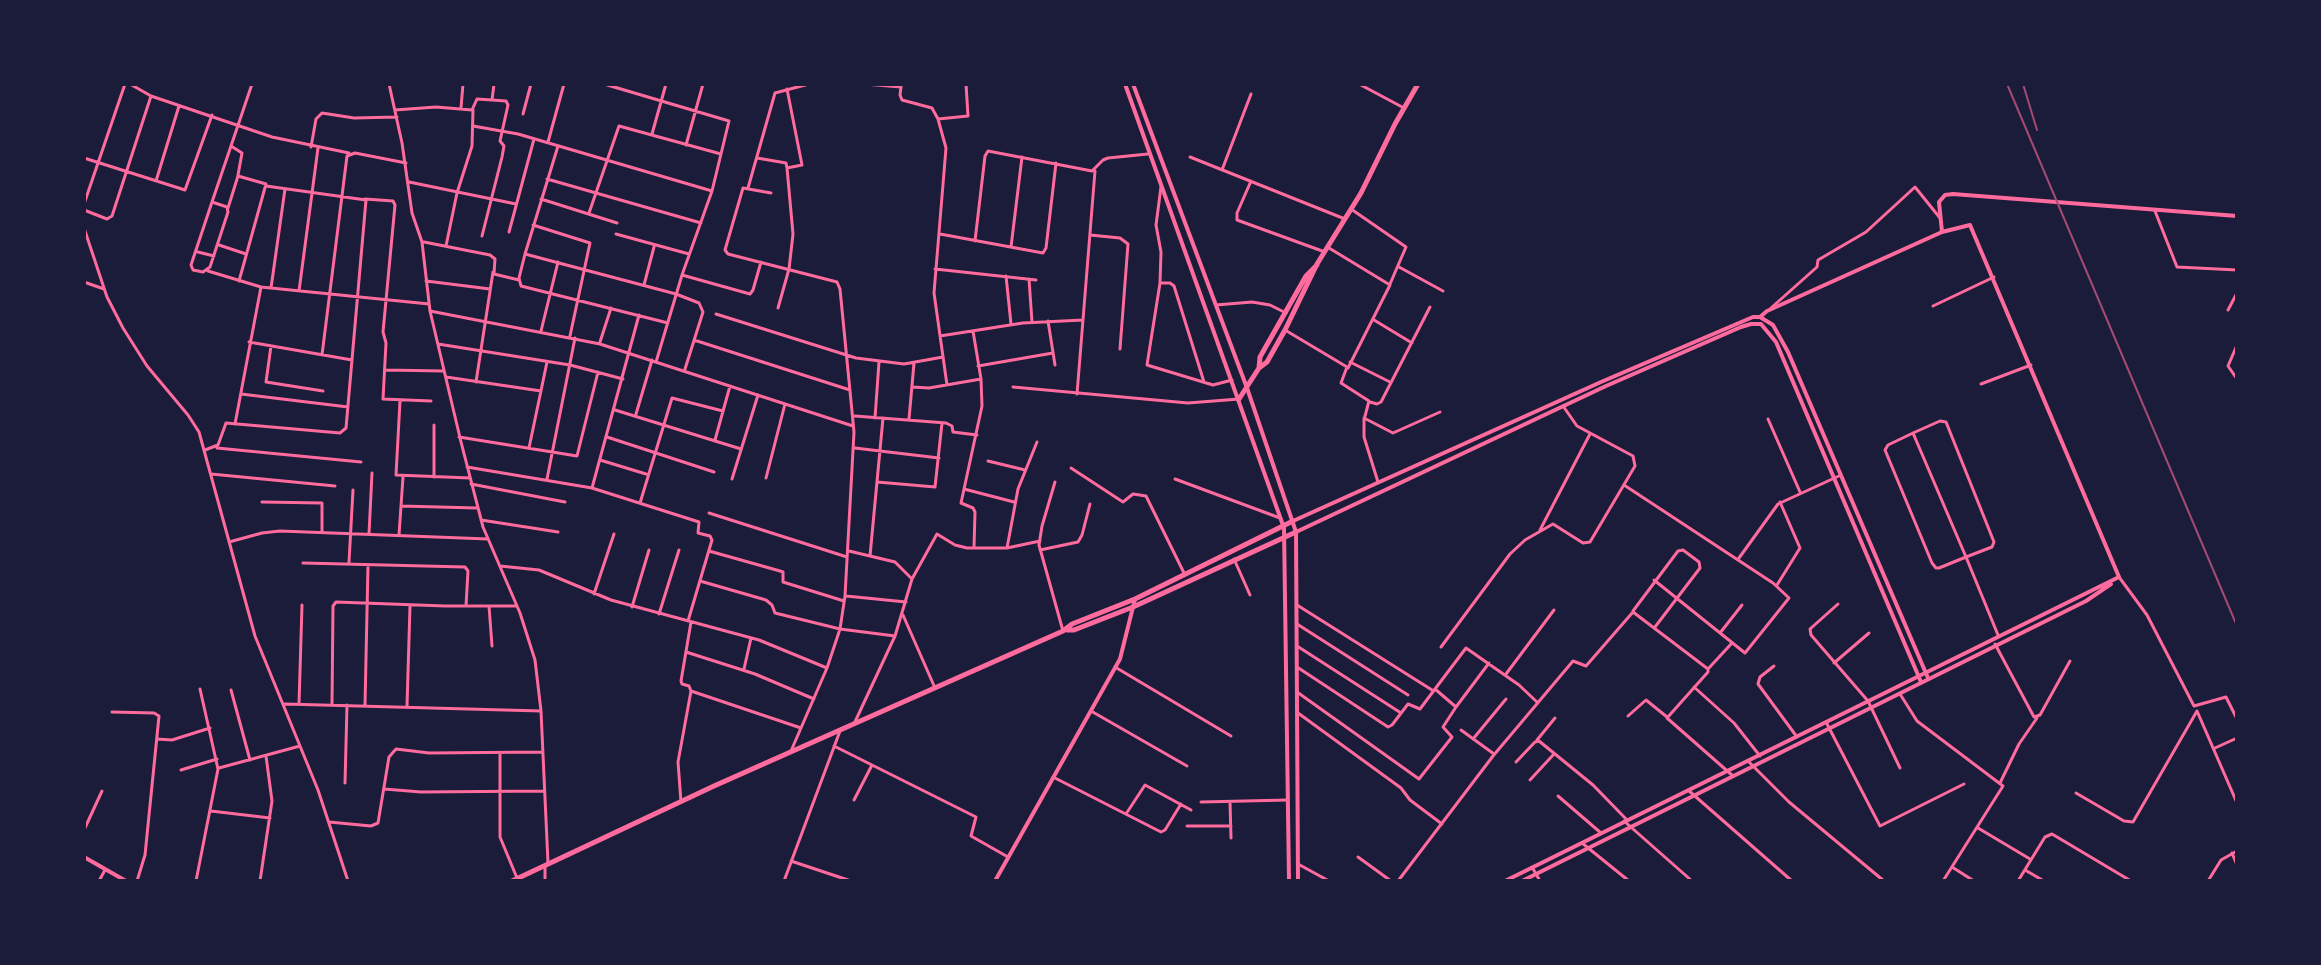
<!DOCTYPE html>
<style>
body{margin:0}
#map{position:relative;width:2321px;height:965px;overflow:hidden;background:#1b1b3a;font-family:Arial,sans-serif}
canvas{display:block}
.frame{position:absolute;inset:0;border:86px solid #1b1b3a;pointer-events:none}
</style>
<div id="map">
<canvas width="2321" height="965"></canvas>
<div class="frame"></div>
</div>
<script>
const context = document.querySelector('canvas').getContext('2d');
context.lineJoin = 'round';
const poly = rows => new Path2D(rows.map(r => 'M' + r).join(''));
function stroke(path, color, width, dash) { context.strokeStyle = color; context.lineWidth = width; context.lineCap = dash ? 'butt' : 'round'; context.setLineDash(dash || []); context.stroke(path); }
const minor = poly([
 [130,84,151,96,272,137,349,153],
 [389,84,402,143,412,213,422,242,430,311,461,442,483,527,520,613,535,660,541,711,548,863],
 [604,84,729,121,712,191,682,275,656,362],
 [864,84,901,87,901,84],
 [1359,84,1404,108],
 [901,87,900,95,902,100,932,108,938,119,968,116,966,84],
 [461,108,463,84],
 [395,110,436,107,472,110,477,99,492,100,494,84],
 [523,114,531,84],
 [938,119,946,148,934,293,947,385],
 [473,126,518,134,712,191],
 [652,134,666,84],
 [548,142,564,84],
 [686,145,703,84],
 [231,146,242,153,238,175],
 [558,146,525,254,519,278,521,286,668,323],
 [311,147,316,119,322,113,354,118,397,117],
 [1190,157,1345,219],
 [84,158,185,190,212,115],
 [757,158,786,163,787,168,802,165,787,89],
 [1222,170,1251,94],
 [547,179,701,223],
 [156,181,179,106],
 [1251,181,1237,213,1237,220,1325,252],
 [409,182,516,204],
 [1161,187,1156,225,1161,252,1160,283,1147,365,1213,385,1232,380],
 [748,188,775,93,809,84],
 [771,193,743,188,725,250,728,254,837,282,840,289,854,432,845,596,840,629,827,668,791,751],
 [365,199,393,201,395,205,383,332,386,343,383,399,431,401],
 [541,199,617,223],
 [212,202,191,265,193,270,203,272,210,267,228,212,227,207,212,202,252,84],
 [84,204,125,84],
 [228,208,238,176,266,184,239,281],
 [1351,209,1406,247,1390,284],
 [84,210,107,219,112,216,151,96],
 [2155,211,2177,267,2237,270],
 [589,213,619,126,721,154],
 [533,225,590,243,570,336],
 [84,228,107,297,123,328,147,366,188,415,199,432,255,636,318,790,348,881],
 [509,232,534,139],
 [616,234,689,254],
 [940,234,1043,253,1046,248,1056,163],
 [1090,235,1120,238,1128,244,1120,349],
 [482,236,502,157,504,146,500,141,508,105,506,101,492,100],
 [975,241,985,156,988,151,1092,171,1103,160,1108,158,1148,154],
 [424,242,490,255,495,259,494,274,519,280],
 [219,245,246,254],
 [446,246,457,193,472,146,473,110],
 [1011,247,1022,157],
 [1329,248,1390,285,1348,368],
 [198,252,214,256],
 [525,254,676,294,699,303,703,312,685,369],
 [1399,267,1443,291],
 [935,269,1036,280],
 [208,271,261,287,429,304],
 [682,275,750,294,753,290,761,262],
 [1006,276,1011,324],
 [1029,279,1032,322],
 [426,281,490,289],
 [84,282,104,289],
 [1160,283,1170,283,1174,286,1204,382],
 [644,285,654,247],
 [271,288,285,189],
 [299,291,318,148],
 [1216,305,1252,302,1270,305,1286,313],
 [1933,306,1994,277],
 [778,308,789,269,793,234,787,168],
 [1771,308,1817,267,1818,260,1866,232,1915,187,1940,218],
 [2228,310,2237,293],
 [430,311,600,344,853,426],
 [716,314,856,358,904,364,943,357],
 [1374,320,1412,343],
 [1048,321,1055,365],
 [1285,330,1347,367,1341,383,1369,401,1364,420,1364,437,1378,482],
 [541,331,558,262],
 [973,331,981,379,982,406,961,503,973,508,975,512,974,547],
 [940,336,1023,323,1083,320],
 [694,340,850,390],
 [249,342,352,360],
 [600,342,611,308],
 [438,344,570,365,623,379],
 [2237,345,2228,366,2237,379],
 [271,346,266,382,323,391],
 [322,355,347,156,355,153,406,163],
 [1350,362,1390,382],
 [978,366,1053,353],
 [385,370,443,371],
 [446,377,541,391],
 [476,382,493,272],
 [1981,384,2031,365],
 [912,387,929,388,981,379],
 [1013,387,1188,403,1239,399],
 [241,394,348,407],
 [1077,394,1095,171],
 [400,401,396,475,470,478],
 [1370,402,1377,404,1381,402,1430,307],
 [615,410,741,449],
 [636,414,652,360],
 [855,416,946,423,952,426,953,432,977,435],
 [875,418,879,362],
 [1364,418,1393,433,1440,412],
 [909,419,914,363],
 [1768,419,1800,492],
 [235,424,261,287],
 [434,425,434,477],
 [1913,433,1966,557,1939,568,1936,568,1932,563,1885,450,1888,445,1913,433,1940,421,1946,422,1994,542,1992,547,1966,557,1998,635],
 [459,437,577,456,598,372],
 [607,437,714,472],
 [715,440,730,386],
 [217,448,361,462],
 [529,448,547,362],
 [855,448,939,458],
 [205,450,218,445,226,423,340,433,346,428,366,200,266,186],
 [600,460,646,474],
 [988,461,1025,470],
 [467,467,592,488,699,522,698,533,710,536,712,540,688,621],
 [1071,468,1123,502,1133,494,1146,496,1185,575],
 [211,474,335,486],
 [766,478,785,404],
 [547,479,575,338],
 [732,479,758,395],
 [1175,479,1280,518],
 [877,482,935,487,942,423],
 [1055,482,1042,526,1039,545,1063,631],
 [471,484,565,502],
 [1624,485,1773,583,1789,598,1745,653,1654,580],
 [592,488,639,315],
 [964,489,1014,502],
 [262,502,322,503,322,532],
 [640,503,672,398,723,411],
 [401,506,477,508],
 [709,513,847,557],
 [481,520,558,532],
 [1540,530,1590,434],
 [369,534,372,473],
 [399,535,403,477],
 [229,542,262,533,280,531,488,539],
 [1007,548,1018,489,1037,442],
 [1040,550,1078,542,1082,535,1090,504],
 [709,551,780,571,783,572,783,582,844,601],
 [849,551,895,562,912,579],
 [870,556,883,418],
 [1739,558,1778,504,1841,475],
 [1234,559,1250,595],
 [349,562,353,490],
 [303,563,465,567,468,571,466,606],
 [500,566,539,570,611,600,759,640,827,668],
 [2119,577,2147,615,2194,706,2226,697,2237,719],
 [700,581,766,600,772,605,775,613,840,629,895,636],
 [1777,585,1800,548,1780,502],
 [594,594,614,534],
 [846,596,906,602],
 [1838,604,1810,629,1811,635,1868,701,1900,768],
 [1297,605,1432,690],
 [489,606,492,646],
 [632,607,649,550],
 [1633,611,1678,551,1683,550,1699,562,1700,568,1655,627],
 [659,614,679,550],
 [903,615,935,688],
 [1297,624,1408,695],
 [1720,633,1742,605],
 [1995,644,2034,717,2040,715,2070,661],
 [1297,646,1401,713],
 [1441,647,1510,554,1525,540,1553,524,1583,543,1590,542,1635,466,1633,456,1577,426,1563,406],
 [686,652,755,674,814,699],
 [1834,663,1869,633],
 [1774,666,1760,677,1758,684,1797,737],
 [1115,667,1231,736],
 [1297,667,1388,727,1392,725,1408,704,1420,709,1435,689],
 [744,669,751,638],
 [1708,669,1732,643],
 [1506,674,1554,610],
 [1694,687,1734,723,1760,756],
 [231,690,250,760],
 [691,691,801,728],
 [1297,692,1419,779,1452,737,1443,727,1456,707,1435,689,1466,648,1519,685,1538,703],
 [1900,694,1917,721,2003,786,1943,881],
 [285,704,541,711],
 [299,704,302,605],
 [332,704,333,606,336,602,445,606,516,606],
 [365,705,368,565],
 [407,706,410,606],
 [1456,707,1489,663],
 [1091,711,1187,766],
 [2197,711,2237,803],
 [112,712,154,713,159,716,145,855,137,881],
 [1298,713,1401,788,1410,800,1442,824],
 [1628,716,1646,700,1667,717],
 [1826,722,1880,826,1964,784],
 [854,724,895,636,912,579,937,534,955,545,967,548,1007,548,1040,541],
 [1461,730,1494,754],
 [157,739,172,740,210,728],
 [1473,739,1506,699],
 [1537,740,1555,718],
 [834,746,976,817,971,836,1008,857],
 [2215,748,2237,738],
 [500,754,500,837,517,878],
 [1516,762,1535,742,1539,741,1593,785,1627,820],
 [1749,762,1789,802,1884,881],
 [219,768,300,746],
 [181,770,217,759],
 [1053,777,1161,832,1165,830,1181,804],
 [1530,780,1554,754],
 [345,783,347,705],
 [2000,783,2019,744,2037,718],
 [384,789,421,792,544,791],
 [1688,790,1792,881],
 [2076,793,2124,821,2133,822,2197,711],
 [1558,796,1601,833],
 [854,800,872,765],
 [681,802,678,762,691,691,689,686,682,684,681,681,691,622],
 [1201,802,1288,800],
 [1230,802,1231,838],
 [211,811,270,818],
 [1126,814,1145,785,1191,810],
 [1624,821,1692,881],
 [329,822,371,826,378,823,389,757,396,749,429,753,543,752],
 [1187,826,1231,826],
 [1978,828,2030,859],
 [84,830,102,791],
 [1582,843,1629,881],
 [2232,853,2237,865],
 [1358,857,1391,881],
 [791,861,851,881],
 [1298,864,1329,881],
 [1532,867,1540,881],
 [1952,867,1974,881],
 [2025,870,2044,881],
 [99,881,105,870],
 [196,881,218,769,200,689],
 [260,881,272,801,266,756],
 [545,881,545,865],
 [784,881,840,731],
 [1398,881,1493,756,1573,661,1586,666,1633,612,1708,669,1708,672,1667,718,1733,776],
 [2018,881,2045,837,2052,834,2131,881],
 [2208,881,2221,860,2237,851]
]);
const tertiary = poly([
 [1942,232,1939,202,1945,195,1953,194,2237,216],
 [1293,521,1601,382,1753,317,1760,317,1773,325,1788,352,1928,678],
 [1296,532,1606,386,1741,327,1751,324,1761,324,1776,342,1921,682],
 [84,857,126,881],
 [995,881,1120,659,1135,599],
 [1505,881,2119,577,1970,225,1942,232,1767,311,1760,317],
 [1522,881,2086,601,2111,584]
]);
const secondary = poly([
 [1125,84,1284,528,1289,881],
 [1133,84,1247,388,1296,532,1298,881]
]);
const primary = poly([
 [1259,368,1260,357,1306,276,1317,265],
 [1239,399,1259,368,1267,362,1285,330,1317,264,1361,193,1395,124,1418,84],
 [1067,630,1074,630,1133,607,1296,532],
 [512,881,714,786,1063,631,1072,624,1135,599,1293,521]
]);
const rail = poly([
 [2007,84,2237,626],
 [2023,84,2037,130]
]);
stroke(minor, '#ff6b9d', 3);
stroke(tertiary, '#ff6b9d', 4);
stroke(secondary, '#ff6b9d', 4);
stroke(primary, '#ff6b9d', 5);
stroke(rail, '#a44b75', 2);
</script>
